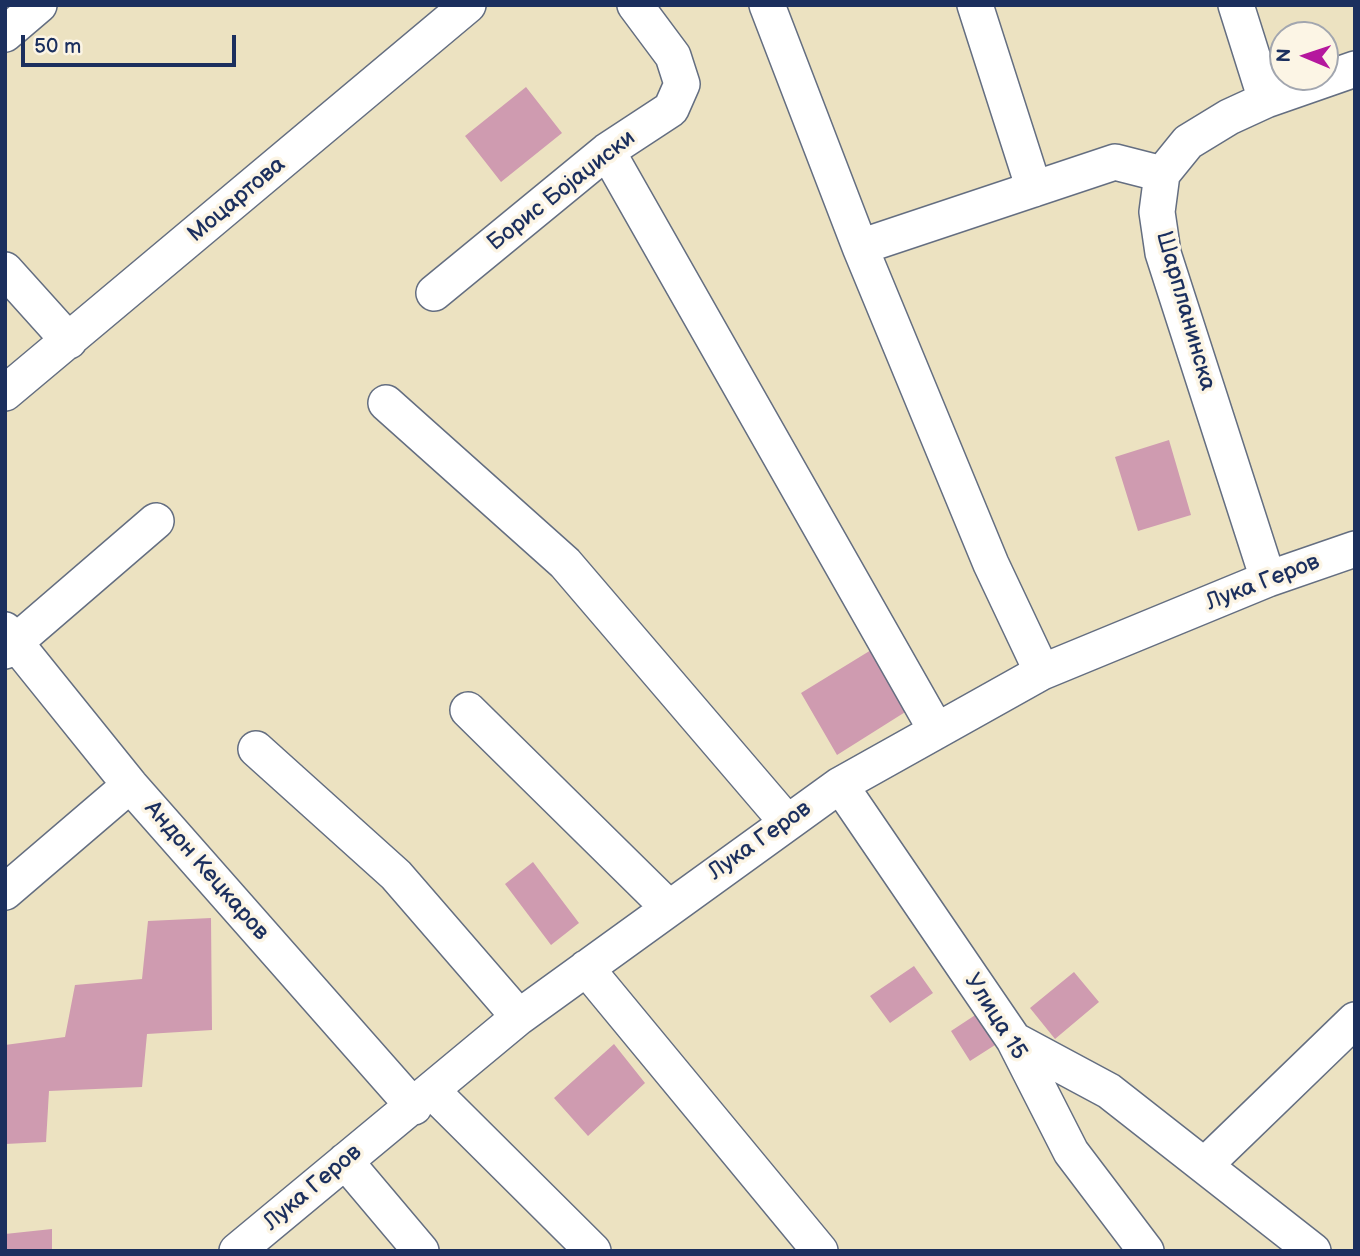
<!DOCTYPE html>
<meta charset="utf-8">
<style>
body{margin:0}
#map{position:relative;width:1360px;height:1256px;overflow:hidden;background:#ece2c1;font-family:"Balsamiq Sans",sans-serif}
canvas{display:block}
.frame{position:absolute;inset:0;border:7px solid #1b2f5e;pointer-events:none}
.north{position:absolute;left:1269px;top:21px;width:70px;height:70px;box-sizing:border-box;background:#fcf5e5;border:2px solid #a2a6af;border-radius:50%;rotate:272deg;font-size:19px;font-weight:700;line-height:28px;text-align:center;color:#1b2f5e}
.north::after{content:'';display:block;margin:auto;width:24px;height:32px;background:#b5179e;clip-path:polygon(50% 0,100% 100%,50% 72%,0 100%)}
.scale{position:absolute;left:21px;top:35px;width:215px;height:32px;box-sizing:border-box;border:4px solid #1b2f5e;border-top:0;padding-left:9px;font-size:21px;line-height:24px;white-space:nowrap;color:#1b2f5e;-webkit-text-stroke:5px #fcf5e5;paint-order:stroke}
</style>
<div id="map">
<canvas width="1360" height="1256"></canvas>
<div class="frame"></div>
<div class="north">N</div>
<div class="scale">50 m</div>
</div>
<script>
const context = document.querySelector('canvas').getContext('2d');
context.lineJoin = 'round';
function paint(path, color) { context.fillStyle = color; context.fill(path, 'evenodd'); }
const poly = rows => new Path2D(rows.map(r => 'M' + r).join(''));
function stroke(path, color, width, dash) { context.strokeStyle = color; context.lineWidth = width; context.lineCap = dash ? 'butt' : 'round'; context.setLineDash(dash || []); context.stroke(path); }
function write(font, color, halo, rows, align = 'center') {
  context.font = font + ' "Balsamiq Sans",sans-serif'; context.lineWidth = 7; context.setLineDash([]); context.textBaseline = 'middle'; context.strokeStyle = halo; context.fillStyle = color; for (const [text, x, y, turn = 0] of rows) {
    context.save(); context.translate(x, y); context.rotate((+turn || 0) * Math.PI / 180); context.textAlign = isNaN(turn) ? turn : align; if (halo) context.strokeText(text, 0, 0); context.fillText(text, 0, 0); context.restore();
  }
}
const building = poly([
 [526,87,562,133,501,182,465,136],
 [1169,440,1191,515,1138,531,1115,457],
 [876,647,910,709,837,755,801,693],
 [533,862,579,923,551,945,505,884],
 [211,918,212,1030,147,1034,142,1087,49,1091,46,1142,5,1144,5,1045,65,1037,75,985,142,979,148,921],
 [914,966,933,993,890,1023,870,996],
 [1074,972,1099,1002,1055,1039,1030,1008],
 [986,1008,1006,1038,970,1061,951,1031],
 [614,1044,645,1083,588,1136,554,1098],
 [52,1229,52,1251,5,1251,5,1234]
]);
const minor = poly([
 [767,5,860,247,1115,162,1162,174],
 [975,5,1034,189],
 [1236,5,1266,100],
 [5,34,39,5],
 [607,151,936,730],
 [860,247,991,564,1042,672],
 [5,270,69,341],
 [434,293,607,151,671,109,682,84,673,56,635,5],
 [5,393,468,5],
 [386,403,565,563,786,821],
 [1268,579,1163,253,1157,212,1162,174,1188,142,1229,117,1266,100,1355,69],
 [5,630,130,785,414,1107],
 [5,651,156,521],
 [468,710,668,907],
 [256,749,396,875,519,1017],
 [840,785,1014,1040,1071,1152,1146,1251],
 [5,892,130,785],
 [586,968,820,1251],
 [1014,1040,1109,1091,1313,1251],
 [432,1091,593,1251],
 [345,1161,421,1251],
 [1205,1165,1355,1020],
 [237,1251,519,1017,840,785,1042,672,1268,579,1355,549]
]);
const streetNames = [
 ["Борис Бојаџиски",562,191,-38],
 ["Моцартова",237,200,-40],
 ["Шарпланинска",1185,311,74],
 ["Лука Геров",1263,583,-21],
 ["Лука Геров",760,841,-35],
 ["Андон Кецкаров",206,871,49],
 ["Улица 15",995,1017,58],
 ["Лука Геров",313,1188,-40]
];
paint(building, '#cf9bb0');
stroke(minor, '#646e81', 38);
stroke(minor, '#fff', 35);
write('23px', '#1b2f5e', '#fcf5e5', streetNames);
</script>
